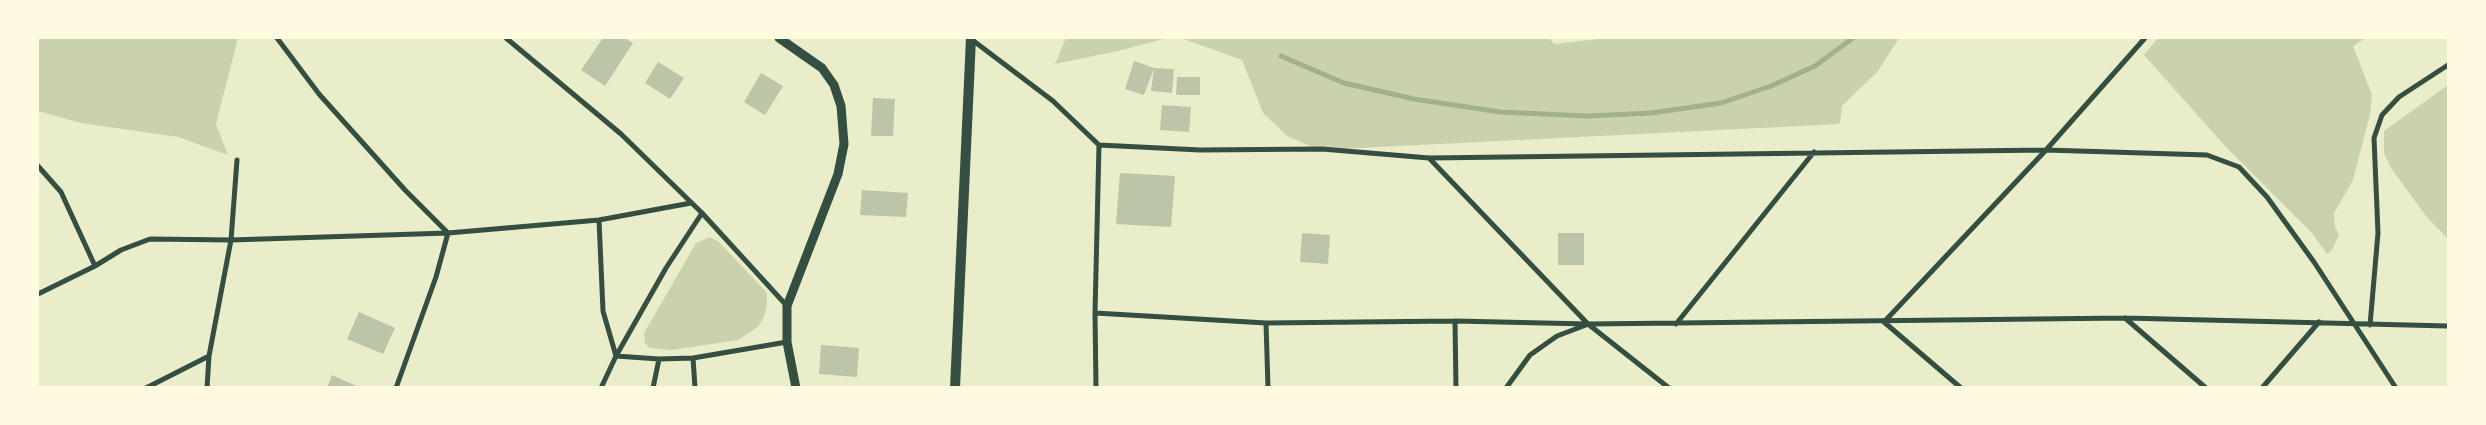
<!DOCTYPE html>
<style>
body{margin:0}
#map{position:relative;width:2486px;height:425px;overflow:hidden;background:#e9edc9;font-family:"IBM Plex Sans",sans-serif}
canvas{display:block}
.frame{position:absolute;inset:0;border:39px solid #fefae0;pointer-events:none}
</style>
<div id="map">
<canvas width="2486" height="425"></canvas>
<div class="frame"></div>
</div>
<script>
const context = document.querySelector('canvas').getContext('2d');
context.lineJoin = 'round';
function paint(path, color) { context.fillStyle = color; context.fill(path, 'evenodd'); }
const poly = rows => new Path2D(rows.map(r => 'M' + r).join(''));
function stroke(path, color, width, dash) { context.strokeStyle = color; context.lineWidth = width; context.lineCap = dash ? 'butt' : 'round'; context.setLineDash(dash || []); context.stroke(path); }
const green = poly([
 [38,38,238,38,216,124,228,155,178,137,81,123,38,111],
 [1066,38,1167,38,1118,51,1055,64],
 [1181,38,1549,38,1554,44,1608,38,1899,38,1878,71,1842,106,1840,124,1319,150,1287,136,1263,113,1242,60],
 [2158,38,2366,38,2353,46,2372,95,2370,114,2353,180,2334,213,2335,227,2339,235,2332,250,2327,254,2312,233,2225,146,2144,55],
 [2448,85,2448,239,2426,216,2391,168,2384,153,2384,131],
 [710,237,719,242,767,293,767,305,764,317,758,327,738,340,672,350,650,348,645,343,644,333,696,243]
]);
const stream = poly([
 [1281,56,1344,83,1414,99,1500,112,1587,116,1651,113,1721,103,1771,86,1815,66,1853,38]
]);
const building = poly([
 [603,38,624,38,633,43,605,86,581,70],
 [1134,61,1154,68,1174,69,1172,93,1151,91,1154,68,1144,95,1125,89],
 [658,62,684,78,670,99,645,83],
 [761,73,783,86,765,115,744,102],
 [1177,77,1200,77,1200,95,1176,95],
 [873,98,895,99,893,136,871,136],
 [1162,105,1191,107,1189,132,1160,130],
 [1120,173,1175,176,1171,227,1116,224],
 [862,190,908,193,906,217,860,215],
 [1302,233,1330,235,1328,264,1300,262],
 [1558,233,1584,233,1584,265,1558,265],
 [359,312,395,328,383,354,347,339],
 [821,345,859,348,857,377,819,374],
 [332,375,361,388,327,388]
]);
const minor = poly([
 [277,38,319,94,405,190,448,233,436,277,396,388],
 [506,38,621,134,702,213,787,306],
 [971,39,1053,101,1099,145,1095,313,1096,388],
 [1099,145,1200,150,1322,149,1429,158,2046,150,2207,155,2239,167,2267,197,2314,262,2396,388],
 [1429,158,1588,324,1669,388],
 [38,166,61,192,95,266],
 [599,220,603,311,616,356,659,359,693,358,787,342],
 [38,294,95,266,121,250,150,239,231,240,448,233,599,220,691,203],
 [1095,313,1266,323,1455,321,1588,324,2125,318,2448,326],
 [2125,318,2206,388],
 [1455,321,1456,388],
 [1884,322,2046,150,2145,38],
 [1884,322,1961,388],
 [1266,323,1268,388],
 [1676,324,1814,152],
 [2370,325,2378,233,2374,138,2382,115,2399,97,2448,65],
 [693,358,695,388],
 [146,388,209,356],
 [207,388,209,356,231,240,237,160],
 [601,388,616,356,666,268,702,213],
 [653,388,659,359],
 [1506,388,1530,355,1557,336,1586,325],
 [2262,388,2319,322]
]);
const tertiary = poly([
 [779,38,822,68,834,85,841,106,844,144,838,174,787,306,787,342,796,388]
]);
const secondary = poly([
 [955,388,971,38]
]);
paint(green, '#cad2ad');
stroke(stream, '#a3b18a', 5);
paint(building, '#bcc5a7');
stroke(minor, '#344e41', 5);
stroke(tertiary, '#344e41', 9);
stroke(secondary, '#344e41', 10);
</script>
